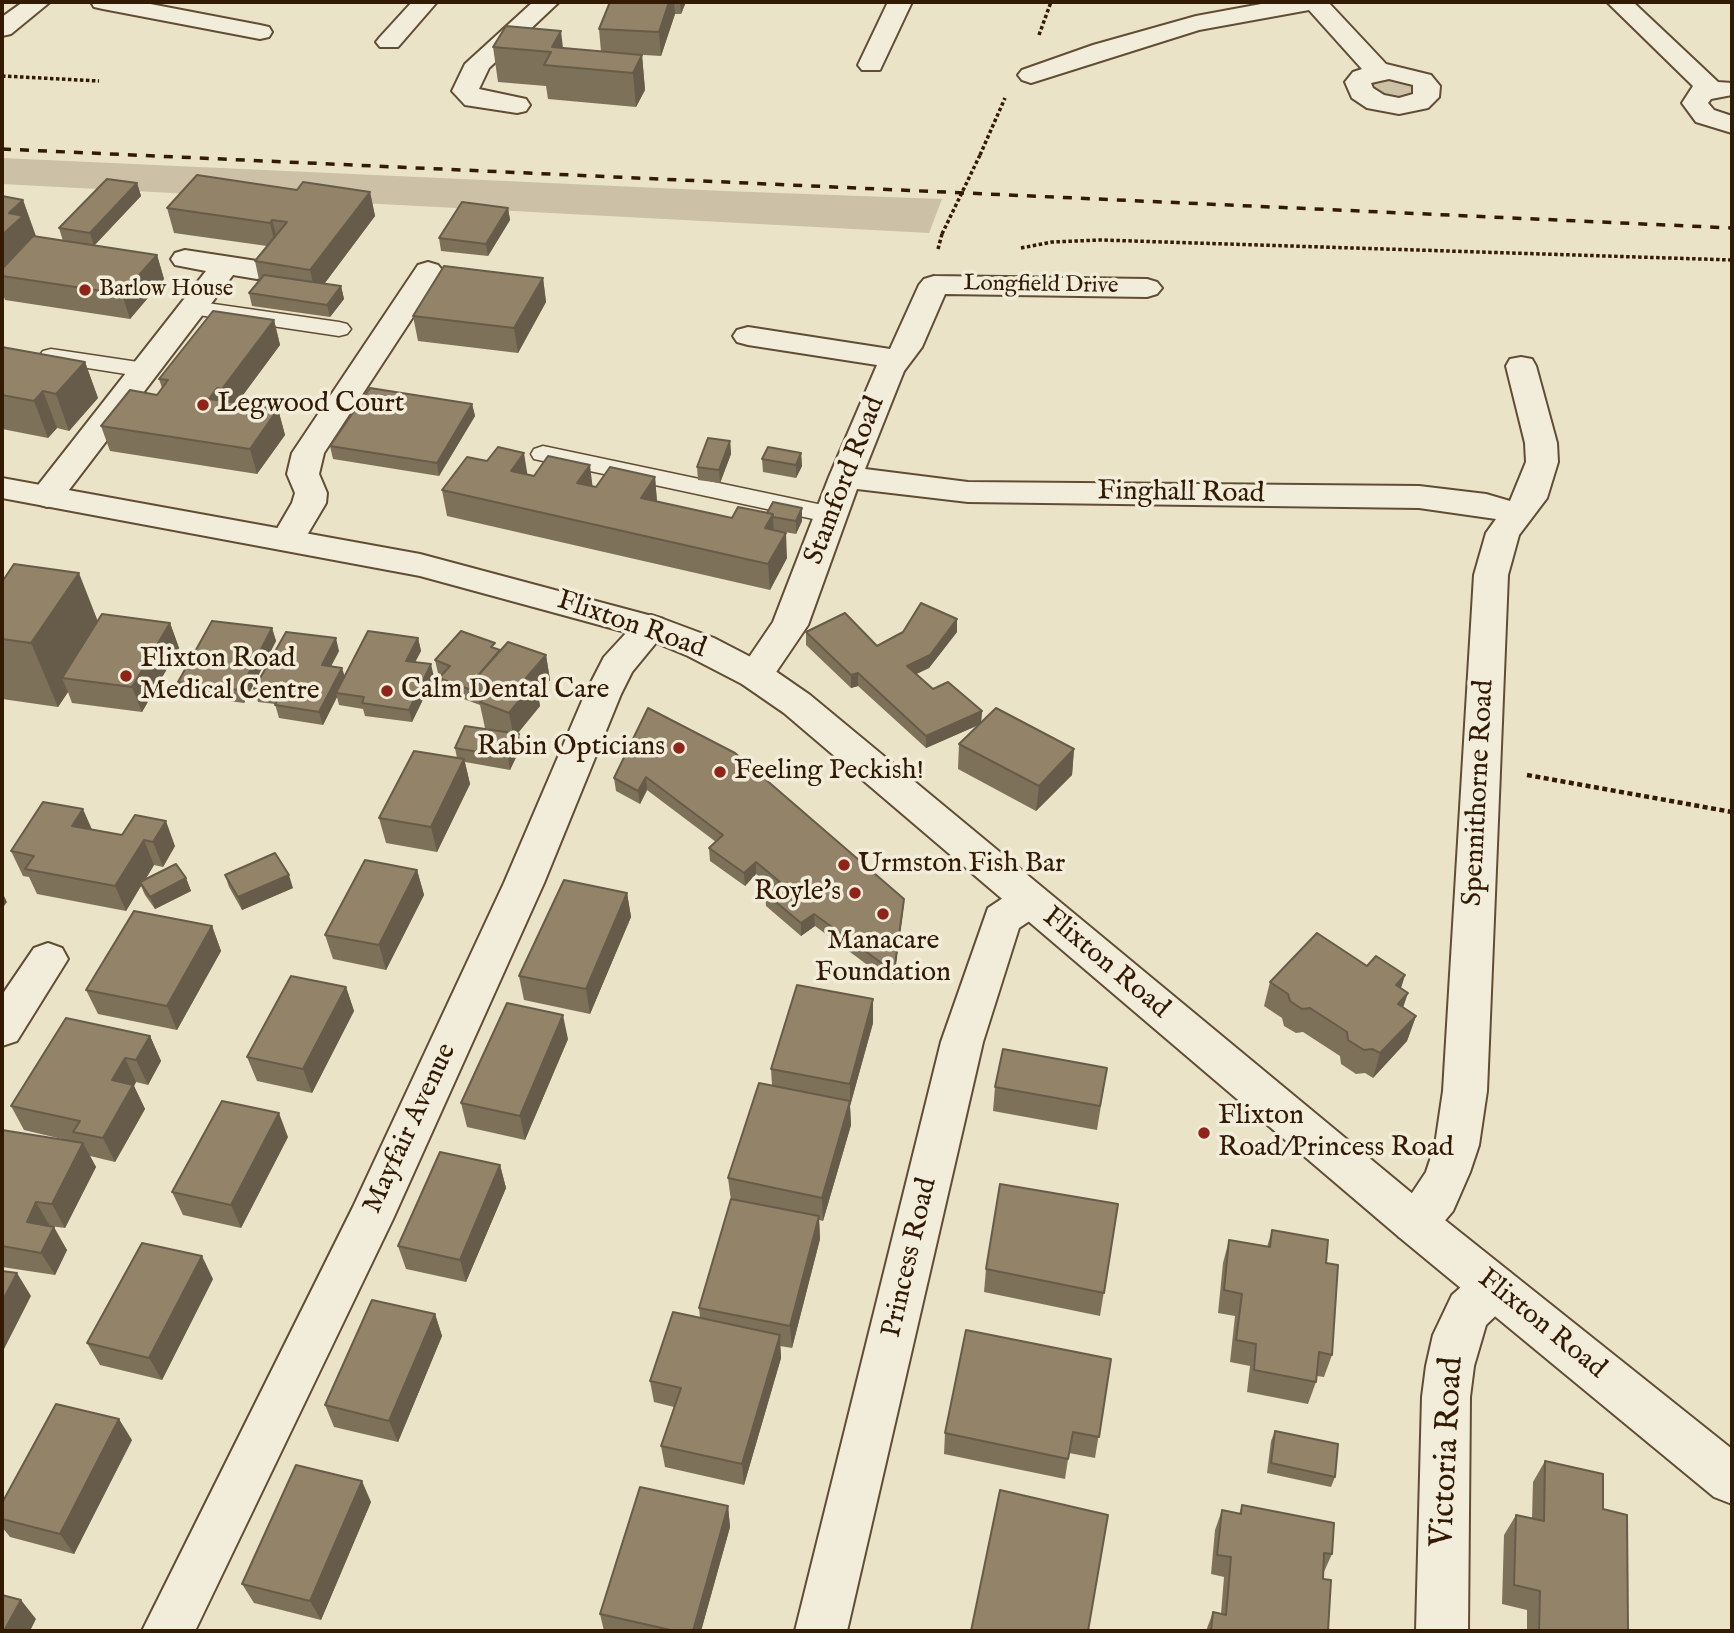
<!DOCTYPE html>
<style>
body{margin:0}
#map{position:relative;width:1734px;height:1633px;overflow:hidden;background:#ebe3c8;font-family:"IM FELL English",serif}
canvas{display:block}
.frame{position:absolute;inset:0;border:4px solid #331a02;pointer-events:none}
</style>
<div id="map">
<canvas width="1734" height="1633"></canvas>
<div class="frame"></div>
</div>
<script>
const context = document.querySelector('canvas').getContext('2d');
context.lineJoin = 'round';
function paint(path, color) { context.fillStyle = color; context.fill(path, 'evenodd'); }
const poly = rows => new Path2D(rows.map(r => 'M' + r).join(''));
function stroke(path, color, width, dash) { context.strokeStyle = color; context.lineWidth = width; context.lineCap = dash ? 'butt' : 'round'; context.setLineDash(dash || []); context.stroke(path); }
function write(font, color, halo, rows, align = 'center') {
  context.font = font + ' "IM FELL English",serif'; context.lineWidth = 7; context.setLineDash([]); context.textBaseline = 'middle'; context.strokeStyle = halo; context.fillStyle = color; for (const [text, x, y, turn = 0] of rows) {
    context.save(); context.translate(x, y); context.rotate((+turn || 0) * Math.PI / 180); context.textAlign = isNaN(turn) ? turn : align; if (halo) context.strokeText(text, 0, 0); context.fillText(text, 0, 0); context.restore();
  }
}
const green = poly([
 [1383,77,1410,83,1414,90,1408,96,1395,98,1372,90,1371,83],
 [2,158,725,191,942,199,929,233,2,184]
]);
const pathFar1 = poly([
 [1039,35,1051,2],
 [2,76,99,81],
 [980,155,1005,98],
 [1021,248,1052,242,1101,240,1732,260],
 [938,249,942,234]
]);
const path = poly([
 [1527,775,1732,812]
]);
const service = poly([
 [193,301,339,322,347,324,351,329,347,334,339,336,185,313,182,308,193,301],
 [51,349,145,363,153,365,157,370,153,375,145,377,43,361,39,356,43,351,51,349],
 [543,446,832,507,841,509,845,515,841,521,832,523,534,459,531,454,534,449,543,446]
]);
const minor = poly([
 [23,2,50,2,11,34,2,36,2,17,23,2],
 [91,2,140,2,260,25,269,27,272,32,269,37,260,39,103,9,94,7,91,2],
 [412,2,437,2,398,47,380,47,376,42,380,37,412,2],
 [533,2,559,2,489,68,479,89,526,99,530,105,526,111,517,113,465,105,452,91,465,64,533,2],
 [888,2,912,2,880,70,862,70,858,65,888,2],
 [1272,2,1328,2,1386,64,1431,75,1440,86,1439,97,1428,108,1399,114,1367,108,1352,98,1345,82,1353,72,1362,69,1309,10,1199,30,1031,83,1022,80,1018,75,1022,70,1093,45,1196,16,1272,2],
 [1389,79,1413,85,1413,94,1399,98,1384,95,1373,88,1371,83,1389,79],
 [1607,2,1633,2,1718,82,1732,83,1732,95,1711,99,1708,103,1714,110,1732,116,1732,133,1696,122,1682,103,1693,86,1607,2],
 [185,250,257,261,267,264,272,270,267,276,257,279,233,275,59,503,47,507,35,503,31,496,35,489,206,271,175,265,171,259,175,253,185,250],
 [428,262,438,265,443,271,324,453,319,474,327,493,326,503,300,547,288,550,276,547,271,539,292,503,295,493,287,474,292,453,418,265,428,262],
 [934,276,1147,279,1157,282,1162,288,1157,294,1147,297,945,294,922,347,904,371,865,469,968,482,1419,486,1486,494,1510,501,1526,462,1525,443,1506,366,1510,359,1521,357,1532,359,1536,366,1557,443,1558,462,1547,498,1519,535,1508,575,1487,1091,1479,1145,1470,1172,1453,1211,1431,1237,1415,1243,1399,1237,1392,1223,1426,1172,1435,1145,1443,1091,1474,575,1486,533,1496,519,1419,508,968,502,857,489,808,625,768,684,755,688,742,684,737,675,773,622,829,477,877,365,748,345,737,342,733,336,737,330,748,327,890,349,919,285,924,279,934,276],
 [651,615,663,619,669,627,632,672,621,694,544,883,393,1219,195,1631,142,1631,353,1207,504,883,585,694,604,657,639,619,651,615],
 [1029,886,1043,890,1049,901,1043,912,1019,928,983,1042,847,1631,795,1631,941,1042,988,908,1015,890,1029,886],
 [48,943,62,948,68,959,17,1041,2,1046,2,995,34,948,48,943],
 [1494,1266,1510,1272,1517,1287,1510,1302,1486,1325,1474,1366,1470,1397,1468,1631,1416,1631,1422,1397,1426,1366,1433,1335,1452,1295,1478,1272,1494,1266]
]);
const tertiary = poly([
 [2,478,420,554,663,619,714,638,768,666,810,695,1431,1209,1732,1449,1732,1504,1714,1497,1399,1237,784,713,742,684,688,656,640,636,420,576,2,498,2,478]
]);
const rail = poly([
 [2,149,1732,228]
]);
const pathBridge = poly([
 [942,234,980,155]
]);
const wall = poly([
 [610,2,686,2,681,14,675,14,661,56,628,54,642,55,645,90,636,107,548,99,546,86,498,82,493,47,563,48,601,52,599,29],
 [137,183,141,196,94,245,157,255,164,279,130,319,5,300,2,291,2,196,23,200,35,236,63,241,59,228],
 [297,190,370,192,375,216,324,284,341,286,344,299,330,317,252,306,249,293,259,280,255,261,267,246,174,233,167,208],
 [508,208,510,220,488,256,441,251,439,238],
 [543,278,546,302,518,353,418,341,413,316],
 [274,320,280,345,237,403,278,409,285,435,257,474,110,451,101,426,157,395,162,388,159,379],
 [2,347,85,362,98,398,69,431,57,428,48,438,2,429],
 [472,404,475,416,439,476,333,459,330,446],
 [730,441,731,454,720,483,698,480,697,467],
 [801,453,802,466,796,478,763,472,762,459],
 [527,474,596,487,655,477,657,502,732,518,738,507,802,521,796,534,773,530,787,558,770,590,447,516,442,490],
 [2,582,97,621,170,623,179,648,142,712,72,703,68,692,58,707,2,699],
 [272,628,276,641,244,703,182,695,178,682],
 [806,632,877,646,957,632,929,668,916,674,933,689,982,711,981,722,1074,749,1072,775,1036,811,958,769,959,744,978,725,926,748,858,686,851,688,806,645],
 [418,638,421,651,415,662,434,677,412,722,365,716,363,709,339,705,337,697,323,725,279,718,275,704,258,702,254,689,339,651,331,666,344,676],
 [495,648,500,650,546,655,550,680,538,695,540,706,517,734,521,747,510,770,465,762,470,784,437,852,386,843,379,818,457,758,455,748,489,729,485,728,480,705,442,691,439,678,442,675,438,673,435,660],
 [648,708,904,899,903,911,893,984,815,926,801,936,766,906,765,893,773,887,756,874,745,886,710,861,709,848,716,842,647,790,640,804,616,791,614,778],
 [92,829,175,846,163,867,154,865,145,880,186,878,191,891,155,909,145,895,141,886,126,911,37,894,29,877,23,876,11,851],
 [417,870,424,895,386,970,333,959,325,935],
 [225,875,293,888,242,910,229,887],
 [627,893,631,917,590,1014,524,1000,519,976],
 [212,926,221,951,177,1030,98,1014,86,990],
 [1367,966,1405,975,1401,988,1403,1008,1416,1016,1407,1041,1373,1078,1365,1073,1356,1074,1341,1064,1340,1056,1303,1032,1296,1033,1284,1026,1282,1018,1264,1006,1270,982],
 [346,987,354,1011,312,1093,257,1081,247,1057],
 [873,1023,850,1106,851,1125,823,1221,819,1220,820,1239,792,1348,780,1346,781,1358,744,1485,665,1467,661,1446,674,1407,654,1402,650,1381,700,1318,699,1308,731,1201,728,1178,772,1085,771,1069],
 [150,1036,161,1061,148,1085,136,1082,134,1086,145,1109,115,1162,90,1156,96,1167,65,1228,50,1226,67,1250,55,1275,2,1267,2,1130,79,1143,24,1130,11,1106],
 [568,1039,525,1140,467,1127,461,1103],
 [1107,1068,1097,1130,993,1111,995,1087],
 [288,1137,241,1228,183,1215,172,1192],
 [500,1165,506,1188,466,1282,406,1269,398,1246],
 [1118,1204,1100,1316,984,1292,986,1269],
 [1272,1230,1326,1263,1332,1355,1324,1377,1317,1376,1316,1382,1308,1404,1247,1392,1250,1366,1230,1362,1235,1316,1218,1313,1223,1263,1229,1240,1267,1247],
 [213,1279,162,1380,100,1365,87,1343],
 [435,1314,442,1336,398,1442,334,1427,325,1405],
 [1111,1359,1095,1458,1069,1453,1065,1479,944,1454,945,1433],
 [1275,1431,1335,1477,1331,1487,1267,1473,1271,1441],
 [132,1440,74,1554,10,1537,2,1527,2,1503],
 [1545,1461,1603,1509,1628,1631,1527,1631,1527,1610,1502,1604,1504,1535,1516,1515,1532,1518,1533,1482],
 [371,1502,321,1620,254,1603,242,1584],
 [1242,1505,1332,1554,1323,1574,1323,1579,1328,1631,1221,1614,1224,1577,1211,1574,1215,1530,1222,1510,1239,1514],
 [728,1506,730,1527,701,1631,604,1631,600,1614],
 [1213,1612,1211,1631,1206,1631]
]);
const shadedWall = poly([
 [669,2,674,2,675,14,661,56,659,32],
 [680,2,686,2,681,14],
 [561,31,565,65,552,47],
 [642,55,645,90,636,107,633,73],
 [137,183,141,196,94,246,90,233],
 [370,192,375,216,316,295,310,270],
 [23,200,36,236,2,276,2,235,9,213],
 [508,208,510,220,488,256,486,244],
 [272,220,279,245,276,248,270,223],
 [157,255,164,279,130,319,122,294],
 [543,278,546,302,518,353,514,328],
 [341,286,344,299,330,317,327,305],
 [274,320,280,345,229,414,222,389],
 [85,362,98,398,69,431,56,394],
 [217,388,224,413,209,399],
 [43,391,57,428,48,438,34,401],
 [472,404,475,416,439,476,437,463],
 [278,409,285,435,257,474,250,449],
 [730,441,731,454,720,483,719,470],
 [524,453,528,478,511,471],
 [801,453,802,466,796,478,796,465],
 [590,465,593,490,577,483],
 [655,477,657,502,641,498],
 [802,508,802,521,796,534,796,521],
 [773,514,774,540,765,528],
 [786,533,787,558,770,590,768,564],
 [79,573,104,637,62,678,68,692,58,707,31,643],
 [957,619,957,632,929,668,906,679,907,666],
 [170,623,179,648,142,712,132,687],
 [272,628,276,641,244,703,240,690],
 [336,638,339,651,325,678,322,665],
 [418,638,421,651,409,674,406,661],
 [546,655,550,680,538,695,540,706,514,738,509,713,526,678],
 [431,664,434,677,412,722,409,710],
 [342,668,346,680,336,693,337,697,323,725,319,712],
 [858,673,858,686,851,688,851,675],
 [982,711,981,724,926,748,926,736],
 [519,734,521,747,510,770,508,757],
 [1074,749,1072,775,1036,811,1039,786],
 [464,759,470,784,437,852,431,827],
 [646,777,647,790,640,804,638,791],
 [83,809,94,834,72,826],
 [166,821,175,846,163,867,153,842],
 [144,840,154,865,142,885,140,882,141,886,126,911,115,886],
 [756,862,756,874,745,886,744,873],
 [417,870,424,895,386,970,379,945],
 [289,875,293,888,242,910,238,897],
 [186,878,191,891,155,909,150,897],
 [2,892,7,902,2,909],
 [627,893,631,917,590,1014,586,989],
 [904,899,903,911,893,984,894,972],
 [814,914,815,926,801,936,801,923],
 [212,926,221,951,177,1030,167,1006],
 [1405,975,1397,1000,1396,985],
 [346,987,354,1011,312,1093,303,1069],
 [1408,993,1400,1017,1398,1004],
 [873,999,873,1023,850,1106,851,1125,823,1221,822,1198,850,1102,850,1084],
 [563,1015,568,1039,525,1140,520,1116],
 [1416,1016,1407,1041,1373,1078,1380,1053],
 [150,1036,161,1061,148,1085,136,1060],
 [125,1058,136,1082,134,1086,145,1109,115,1162,103,1138,112,1080],
 [279,1113,288,1137,241,1228,231,1205],
 [83,1143,96,1167,65,1228,52,1204],
 [500,1165,506,1188,466,1282,460,1260],
 [36,1202,50,1226,27,1222],
 [819,1216,820,1239,792,1348,790,1326],
 [54,1227,67,1250,55,1275,41,1253],
 [202,1256,213,1279,162,1380,149,1358],
 [17,1273,31,1296,2,1353,2,1302],
 [435,1314,442,1336,398,1442,389,1421],
 [780,1335,781,1358,744,1485,742,1464],
 [119,1419,132,1440,74,1554,60,1534],
 [362,1481,371,1502,321,1620,310,1601],
 [728,1506,730,1527,701,1631,693,1631],
 [21,1600,36,1619,30,1631,4,1631]
]);
const building = poly([
 [610,2,669,2,659,32,599,29,610,2],
 [506,26,561,31,552,47,642,55,633,73,544,65,551,52,493,47,506,26],
 [197,175,297,190,303,182,370,192,310,270,255,261,287,222,272,220,270,223,167,208,197,175],
 [107,179,137,183,90,233,59,228,107,179],
 [2,196,23,200,9,213,23,216,2,235,2,196],
 [462,202,508,208,486,244,439,238,462,202],
 [33,236,157,255,122,294,2,276,2,269,33,236],
 [444,266,543,278,514,328,413,316,444,266],
 [264,275,341,286,327,305,249,293,264,275],
 [213,311,274,320,222,389,217,388,209,399,278,409,250,449,101,426,130,390,157,395,168,380,159,379,213,311],
 [2,347,85,362,56,394,43,391,34,401,2,395,2,347],
 [370,388,472,404,437,463,330,446,370,388],
 [708,438,730,441,719,470,697,467,708,438],
 [498,447,524,453,511,471,534,476,548,456,590,465,577,483,596,487,610,467,655,477,641,498,732,518,738,507,773,514,765,528,786,533,768,564,442,490,467,457,487,461,498,447],
 [768,447,801,453,796,465,762,459,768,447],
 [773,502,802,508,796,521,773,517,773,514,767,513,773,502],
 [14,564,79,573,31,643,2,639,2,582,14,564],
 [921,603,957,619,930,655,907,666,933,689,948,682,982,711,926,736,858,673,851,675,806,632,845,613,877,646,903,632,921,603],
 [102,614,170,623,132,687,62,678,102,614],
 [212,621,272,628,240,690,178,682,212,621],
 [368,631,418,638,406,661,431,664,409,710,362,703,364,697,336,693,368,631],
 [461,631,495,643,491,647,500,650,475,679,477,692,439,678,450,666,435,660,461,631],
 [286,632,336,638,322,665,342,668,319,712,275,705,281,693,254,689,286,632],
 [508,642,546,655,526,678,535,681,509,713,480,702,494,686,475,679,508,642],
 [648,708,735,753,904,899,894,972,814,914,801,923,765,893,780,882,756,862,744,873,709,848,723,835,646,777,638,791,614,778,648,708],
 [996,708,1074,749,1039,786,959,744,996,708],
 [465,726,519,734,508,757,455,748,465,726],
 [414,751,464,759,431,827,379,818,414,751],
 [43,802,83,809,72,826,122,835,135,815,166,821,153,842,144,840,115,886,25,869,34,856,11,851,43,802],
 [275,853,289,875,238,897,225,875,275,853],
 [365,860,417,870,379,945,325,935,365,860],
 [176,864,186,878,150,897,140,882,176,864],
 [564,880,627,893,586,989,519,976,564,880],
 [134,911,212,926,167,1006,86,990,134,911],
 [1317,933,1367,966,1376,956,1405,975,1396,985,1408,993,1398,1004,1416,1016,1380,1053,1372,1049,1364,1050,1348,1040,1347,1032,1310,1008,1302,1009,1290,1001,1288,994,1270,982,1317,933],
 [291,976,346,987,303,1069,247,1057,291,976],
 [797,985,873,999,850,1084,771,1069,797,985],
 [507,1003,563,1015,520,1116,461,1103,507,1003],
 [66,1018,150,1036,136,1060,125,1058,112,1080,133,1085,103,1138,73,1132,80,1121,11,1106,66,1018],
 [1003,1049,1107,1068,1100,1106,995,1087,1003,1049],
 [759,1083,850,1101,822,1198,728,1178,759,1083],
 [222,1101,279,1113,231,1205,172,1192,222,1101],
 [2,1130,83,1143,52,1204,36,1202,27,1222,54,1227,41,1253,2,1246,2,1130],
 [440,1152,500,1165,460,1260,398,1246,440,1152],
 [1000,1184,1118,1204,1104,1293,986,1269,1000,1184],
 [731,1199,819,1216,790,1326,699,1308,731,1199],
 [1272,1230,1328,1240,1326,1263,1338,1265,1332,1355,1319,1352,1316,1382,1254,1370,1256,1344,1236,1340,1242,1294,1224,1290,1229,1240,1270,1247,1272,1230],
 [142,1243,202,1256,149,1358,87,1343,142,1243],
 [2,1271,17,1273,2,1302,2,1271],
 [372,1300,435,1314,389,1421,325,1405,372,1300],
 [673,1312,780,1335,742,1464,661,1446,681,1388,650,1381,673,1312],
 [966,1330,1111,1359,1099,1437,1073,1432,1068,1459,945,1433,966,1330],
 [56,1404,119,1419,60,1534,2,1519,2,1503,56,1404],
 [1275,1431,1338,1444,1335,1477,1271,1463,1275,1431],
 [1545,1461,1603,1474,1603,1509,1627,1515,1628,1631,1539,1631,1540,1591,1514,1585,1516,1515,1544,1521,1545,1461],
 [296,1465,362,1481,310,1601,242,1584,296,1465],
 [640,1487,728,1506,693,1631,675,1631,600,1614,640,1487],
 [1000,1490,1108,1515,1088,1631,971,1631,1000,1490],
 [1242,1505,1334,1523,1332,1554,1324,1553,1323,1579,1331,1580,1328,1631,1211,1631,1213,1612,1226,1615,1231,1557,1217,1555,1222,1510,1241,1514,1242,1505],
 [2,1595,21,1600,4,1631,2,1631,2,1595]
]);
const markers = [
 [85,290,7,"#8f2418"],
 [203,405,7,"#8f2418"],
 [126,676,7,"#8f2418"],
 [387,691,7,"#8f2418"],
 [679,748,7,"#8f2418"],
 [720,772,7,"#8f2418"],
 [844,865,7,"#8f2418"],
 [855,893,7,"#8f2418"],
 [883,914,7,"#8f2418"],
 [1204,1133,7,"#8f2418"]
];
const farStreetnames = [
 ["Longfield Drive",1041,286,1]
];
const farPoinames = [
 ["Barlow House",99,290]
];
const poiNames = [
 ["Legwood Court",217,405],
 ["Flixton Road",140,660],
 ["Medical Centre",140,692],
 ["Calm Dental Care",401,691],
 ["Rabin Opticians",665,748,"right"],
 ["Feeling Peckish!",734,772],
 ["Urmston Fish Bar",858,865],
 ["Royle's",841,893,"right"],
 ["Manacare",883,942,"center"],
 ["Foundation",883,974,"center"],
 ["Flixton",1218,1117],
 ["Road/Princess Road",1218,1149]
];
const streetNames = [
 ["Stamford Road",846,481,-69],
 ["Finghall Road",1181,494,1],
 ["Flixton Road",631,626,19],
 ["Spennithorne Road",1480,793,-87],
 ["Flixton Road",1105,964,40],
 ["Mayfair Avenue",411,1129,-65],
 ["Princess Road",911,1258,-77],
 ["Flixton Road",1541,1325,39]
];
const nearStreetnames = [
 ["Victoria Road",1449,1452,-87]
];
paint(green, '#ccc1a6');
stroke(service, '#614c34', 3);
stroke(minor, '#614c34', 4);
stroke(tertiary, '#614c34', 4);
stroke(pathFar1, '#331a02', 3.5, [3.5, 2.5]);
stroke(path, '#331a02', 4.5, [5, 3.5]);
paint(service, '#f2eddb');
paint(minor, '#f2eddb');
paint(tertiary, '#f2eddb');
stroke(rail, '#331a02', 3.5, [9, 9]);
stroke(pathBridge, '#331a02', 3.5, [3.5, 2.5]);
paint(wall, '#7e715a');
paint(shadedWall, '#675c4a');
paint(building, '#938369');
stroke(building, '#675c4a', 2);
for (const [x, y, r, color] of markers) { const dot = new Path2D(); dot.arc(x, y, r, 0, 2 * Math.PI); context.fillStyle = color; context.fill(dot); stroke(dot, '#f2eddb', 2.5); }
write('23px', '#331a02', '#f2eddb', farStreetnames);
write('23px', '#331a02', '#f2eddb', farPoinames, 'left');
write('28px', '#331a02', '#f2eddb', poiNames, 'left');
write('28px', '#331a02', '#f2eddb', streetNames);
write('33px', '#331a02', '#f2eddb', nearStreetnames);
</script>
